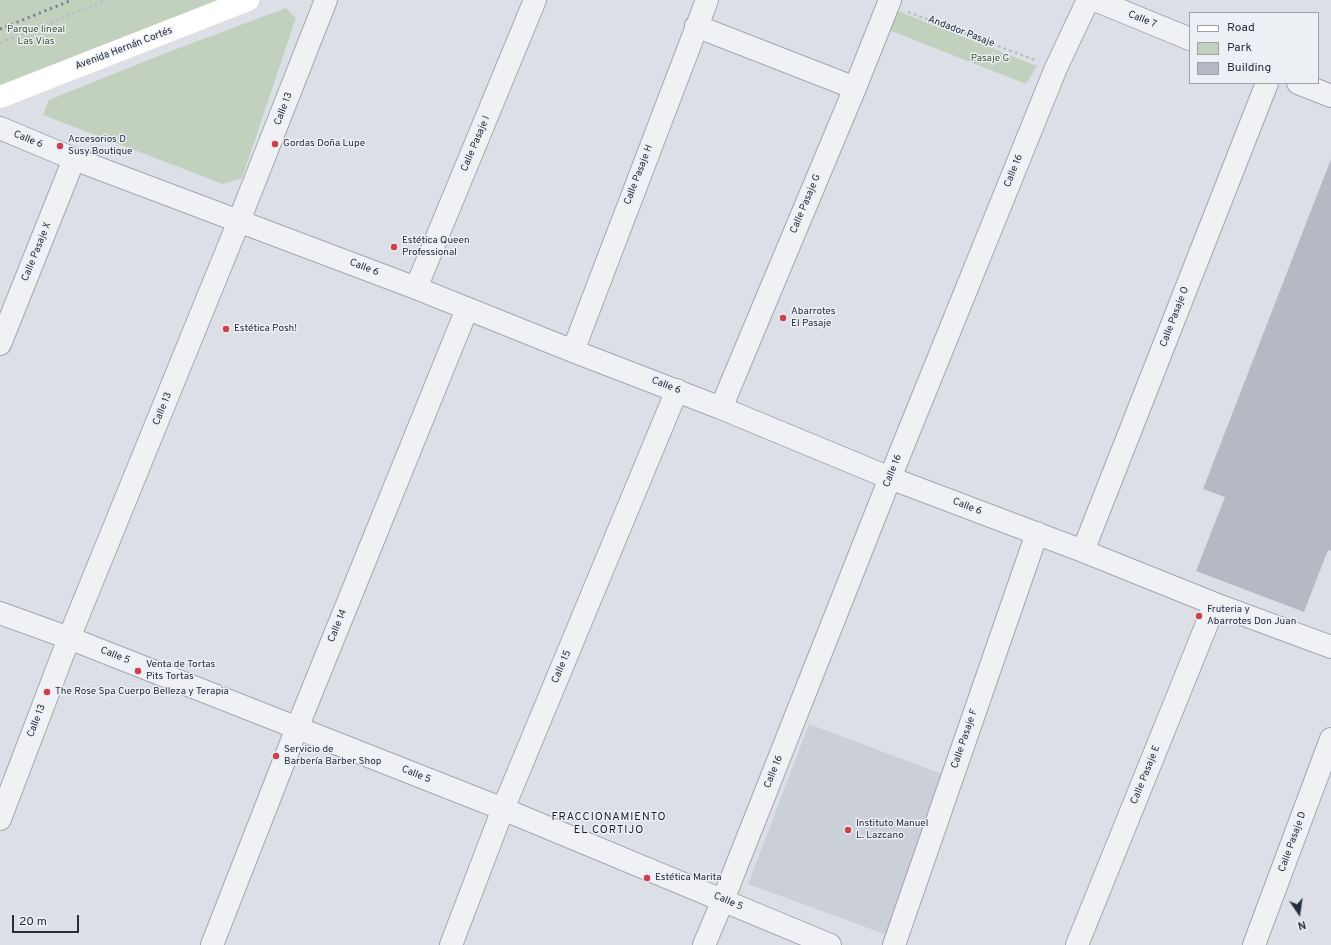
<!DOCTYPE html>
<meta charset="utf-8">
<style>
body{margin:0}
#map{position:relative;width:1331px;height:945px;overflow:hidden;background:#dce0e6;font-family:Overpass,sans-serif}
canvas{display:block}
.legend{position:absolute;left:1189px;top:12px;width:130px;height:72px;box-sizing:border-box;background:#eceff4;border:1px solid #9da2ab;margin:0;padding:5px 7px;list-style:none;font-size:12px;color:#262e3d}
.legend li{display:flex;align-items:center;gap:8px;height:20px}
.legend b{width:20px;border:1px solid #9da2ab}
.north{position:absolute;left:1279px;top:893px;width:40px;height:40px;-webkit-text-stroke:3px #eceff4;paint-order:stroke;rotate:167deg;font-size:11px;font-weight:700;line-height:16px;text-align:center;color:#262e3d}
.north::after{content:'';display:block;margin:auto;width:14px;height:18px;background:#262e3d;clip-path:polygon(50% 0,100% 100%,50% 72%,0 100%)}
.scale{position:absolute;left:12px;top:915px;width:67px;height:18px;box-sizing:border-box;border:2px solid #262e3d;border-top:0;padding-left:5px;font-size:12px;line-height:14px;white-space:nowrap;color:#262e3d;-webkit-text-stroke:3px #eceff4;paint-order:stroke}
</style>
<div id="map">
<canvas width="1331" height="945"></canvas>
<ul class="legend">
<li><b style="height:5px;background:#fff"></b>Road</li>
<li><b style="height:11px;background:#c2d0be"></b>Park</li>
<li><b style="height:11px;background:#b4b9c3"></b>Building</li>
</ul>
<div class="north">N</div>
<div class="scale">20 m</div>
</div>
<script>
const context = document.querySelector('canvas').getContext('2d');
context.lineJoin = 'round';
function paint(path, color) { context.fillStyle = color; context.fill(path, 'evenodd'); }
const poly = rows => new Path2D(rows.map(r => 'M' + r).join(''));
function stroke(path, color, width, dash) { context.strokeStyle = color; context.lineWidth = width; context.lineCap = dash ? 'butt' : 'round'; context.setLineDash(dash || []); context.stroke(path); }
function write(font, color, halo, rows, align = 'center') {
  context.font = font + ' Overpass,sans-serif'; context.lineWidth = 3; context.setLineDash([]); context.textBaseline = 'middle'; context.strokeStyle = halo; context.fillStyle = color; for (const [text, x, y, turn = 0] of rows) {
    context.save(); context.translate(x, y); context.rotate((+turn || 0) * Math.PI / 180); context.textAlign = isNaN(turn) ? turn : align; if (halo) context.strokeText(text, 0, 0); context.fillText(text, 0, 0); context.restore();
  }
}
const built = poly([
 [809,724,947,776,887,935,748,884]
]);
const green = poly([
 [0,0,226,0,0,88],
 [286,8,296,18,242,178,223,184,43,115,49,100,171,51],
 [898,11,1037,66,1026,84,889,30]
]);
const building = poly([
 [1331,159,1331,551,1328,550,1304,612,1196,571,1225,497,1203,489]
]);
const path = poly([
 [908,12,1035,60],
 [0,43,107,0]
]);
const street = poly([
 [1095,0,1190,39],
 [696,26,855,88],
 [1298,83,1331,96],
 [0,128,74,159,416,288,573,351,721,408,890,478,1083,551,1215,604,1331,647],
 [416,288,535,0],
 [0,344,74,159],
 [573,351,707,0],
 [721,408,855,88,890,0],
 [1083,551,1267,83],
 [0,613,69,638,503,809,830,945],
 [0,819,69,638,239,221,326,0],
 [212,945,297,728,467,309],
 [451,945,503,809,677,390],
 [704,945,723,900,890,478,1056,68,1088,0],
 [894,945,1037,533],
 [1077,945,1215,604],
 [1254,945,1331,739]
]);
const secondary = poly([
 [0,97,248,0]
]);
const rail = poly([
 [0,29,72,0]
]);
const markers = [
 [275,144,4,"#cd4050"],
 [60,146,4,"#cd4050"],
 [394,247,4,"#cd4050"],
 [783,318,4,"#cd4050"],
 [226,329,4,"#cd4050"],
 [1199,616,4,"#cd4050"],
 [138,671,4,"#cd4050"],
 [47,692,4,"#cd4050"],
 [276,756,4,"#cd4050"],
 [848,830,4,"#cd4050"],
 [647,878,4,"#cd4050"]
];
const streetNames = [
 ["Calle 7",1142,20,22],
 ["Andador Pasaje",961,32,21],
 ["Avenida Hernán Cortés",124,49,-21],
 ["Calle 13",284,109,-69],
 ["Calle 6",28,140,22],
 ["Calle Pasaje I",476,144,-67],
 ["Calle 16",1014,171,-68],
 ["Calle Pasaje H",639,175,-69],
 ["Calle Pasaje G",806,204,-67],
 ["Calle Pasaje X",37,252,-68],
 ["Calle 6",364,268,21],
 ["Calle Pasaje O",1175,317,-69],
 ["Calle 6",666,386,21],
 ["Calle 13",163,409,-68],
 ["Calle 16",893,471,-68],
 ["Calle 6",967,507,21],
 ["Calle 14",338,626,-68],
 ["Calle 5",115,656,21],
 ["Calle 15",562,667,-67],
 ["Calle 13",37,721,-69],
 ["Calle Pasaje F",965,739,-71],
 ["Calle 16",774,772,-68],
 ["Calle 5",416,775,22],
 ["Calle Pasaje E",1146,775,-68],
 ["Calle Pasaje D",1293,842,-70],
 ["Calle 5",728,902,23]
];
const parkNames = [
 ["Parque lineal",36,30],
 ["Las Vias",36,42],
 ["Pasaje G",990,59]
];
const poiNames = [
 ["Accesorios D",68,140],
 ["Susy Boutique",68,152],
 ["Gordas Doña Lupe",283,144],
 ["Estética Queen",402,241],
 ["Professional",402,253],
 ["Abarrotes",791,312],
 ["El Pasaje",791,324],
 ["Estética Posh!",234,329],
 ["Fruteria y",1207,610],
 ["Abarrotes Don Juan",1207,622],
 ["Venta de Tortas",146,665],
 ["Pits Tortas",146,677],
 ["The Rose Spa Cuerpo Belleza y Terapia",55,692],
 ["Servicio de",284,750],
 ["Barbería Barber Shop",284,762],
 ["Instituto Manuel",856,824],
 ["L. Lazcano",856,836],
 ["Estética Marita",655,878]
];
const neighbourhoodNames = [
 ["FRACCIONAMIENTO",609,818],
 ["EL CORTIJO",609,831]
];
paint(built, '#cbcfd8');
paint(green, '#c2d0be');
paint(building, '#b4b9c3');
stroke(street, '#a2a7b0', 24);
stroke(path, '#bbbec5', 2.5, [3, 3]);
stroke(street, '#eff1f5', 22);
stroke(secondary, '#fff', 22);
stroke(rail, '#767f90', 3, [2, 4]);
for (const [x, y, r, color] of markers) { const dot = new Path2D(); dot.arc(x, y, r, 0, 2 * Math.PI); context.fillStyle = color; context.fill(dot); stroke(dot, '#eceff4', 1.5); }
write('10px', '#262e3d', '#eceff4', streetNames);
write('10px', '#395834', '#eceff4', parkNames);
write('10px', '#262e3d', '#eceff4', poiNames, 'left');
context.letterSpacing = '1px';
write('11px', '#191f2d', '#eceff4', neighbourhoodNames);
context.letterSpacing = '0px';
</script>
